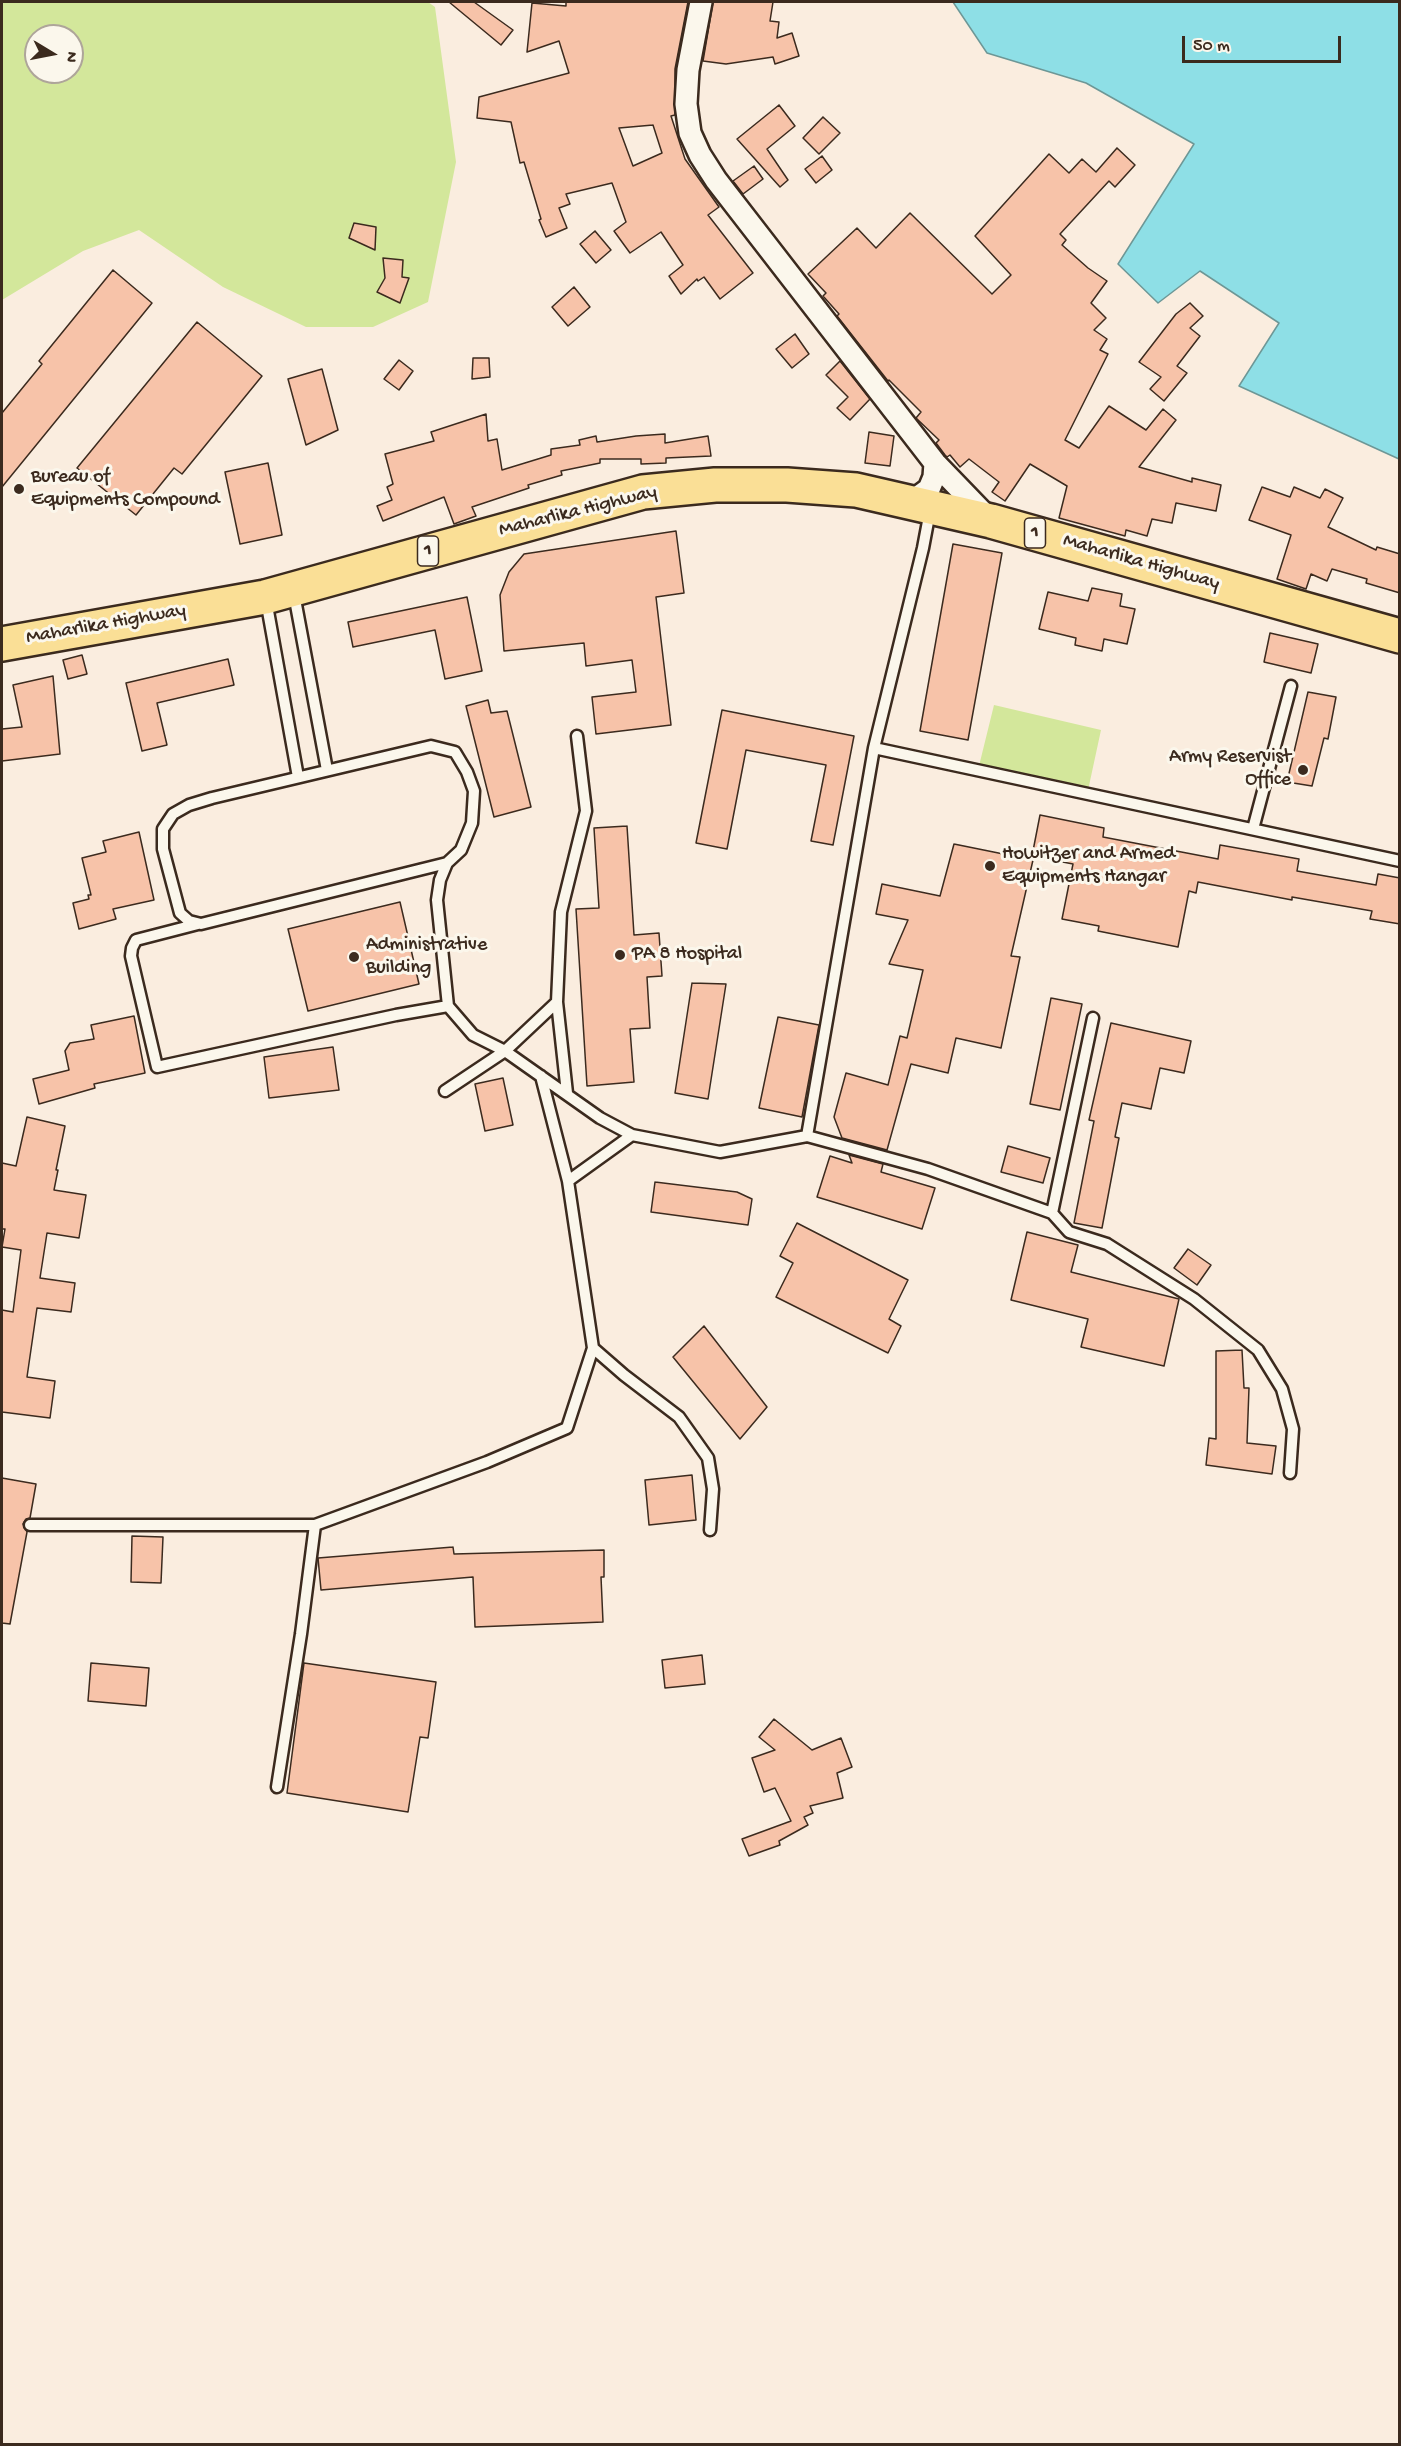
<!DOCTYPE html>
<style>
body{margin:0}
#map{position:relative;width:1401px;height:2446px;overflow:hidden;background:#faeddf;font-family:"Gochi Hand",sans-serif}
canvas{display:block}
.frame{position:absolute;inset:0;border:3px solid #3b2a1e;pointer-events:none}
.north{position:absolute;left:24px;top:24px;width:60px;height:60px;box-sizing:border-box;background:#fbf7ec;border:2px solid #aea59a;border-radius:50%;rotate:100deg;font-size:16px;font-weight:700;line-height:24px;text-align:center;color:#3b2a1e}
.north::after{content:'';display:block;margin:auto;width:21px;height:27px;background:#3b2a1e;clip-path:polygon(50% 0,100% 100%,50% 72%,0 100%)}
.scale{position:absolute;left:1182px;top:36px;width:159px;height:27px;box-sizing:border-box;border:3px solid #3b2a1e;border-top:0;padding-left:8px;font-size:18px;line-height:21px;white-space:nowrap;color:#3b2a1e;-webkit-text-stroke:4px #fbf7ec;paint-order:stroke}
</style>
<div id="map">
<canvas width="1401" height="2446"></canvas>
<div class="frame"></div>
<div class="north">N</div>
<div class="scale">50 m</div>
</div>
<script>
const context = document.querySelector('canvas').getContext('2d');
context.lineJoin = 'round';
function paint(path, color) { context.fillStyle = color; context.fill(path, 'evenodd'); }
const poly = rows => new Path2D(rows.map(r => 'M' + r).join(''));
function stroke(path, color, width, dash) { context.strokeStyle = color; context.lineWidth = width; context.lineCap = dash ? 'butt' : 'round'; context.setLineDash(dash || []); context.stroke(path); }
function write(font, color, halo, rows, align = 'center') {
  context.font = font + ' "Gochi Hand",sans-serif'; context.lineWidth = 6; context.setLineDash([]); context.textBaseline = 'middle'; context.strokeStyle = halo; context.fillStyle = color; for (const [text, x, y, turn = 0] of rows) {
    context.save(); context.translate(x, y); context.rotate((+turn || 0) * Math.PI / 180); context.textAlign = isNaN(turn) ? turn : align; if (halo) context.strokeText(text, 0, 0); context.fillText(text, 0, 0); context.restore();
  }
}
const green = poly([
 [2,2,428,2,435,7,456,162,428,302,373,327,306,327,223,287,139,230,83,251,2,300],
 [36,36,72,36,72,72,36,72],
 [994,705,1101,730,1087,795,978,770]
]);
const water = poly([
 [953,2,1399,2,1399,459,1239,386,1279,323,1200,271,1158,303,1118,264,1194,144,1086,83,987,53,953,2]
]);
const building = poly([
 [449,2,474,2,513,30,501,45,449,2],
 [566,2,688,2,675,69,675,115,671,116,685,159,719,207,708,215,753,273,720,299,704,277,698,281,697,279,681,294,669,276,683,265,661,232,630,253,614,231,626,222,612,183,566,194,570,204,559,208,567,228,546,237,539,220,541,219,524,162,520,163,511,122,477,118,479,97,569,73,559,41,527,52,532,3,566,6,566,2],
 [653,125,662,153,633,166,619,128,653,125],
 [713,2,773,2,770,21,779,22,777,38,792,33,799,56,775,64,773,57,726,64,703,61,713,2],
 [779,105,795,126,767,149,788,180,780,187,737,139,779,105],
 [823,117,840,133,819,154,803,138,823,117],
 [1117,148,1135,165,1115,187,1109,181,1060,234,1066,240,1062,245,1088,268,1107,281,1091,303,1106,318,1094,330,1107,339,1100,350,1108,354,1065,440,1079,448,1109,406,1146,430,1163,409,1176,420,1139,467,1192,482,1192,478,1221,485,1216,511,1176,503,1172,523,1152,519,1147,536,1126,530,1125,536,1059,518,1067,486,1030,464,1005,501,992,492,999,482,969,459,960,467,950,455,947,457,945,455,936,443,939,440,916,418,921,412,889,380,888,381,837,316,839,314,823,296,826,293,808,274,857,228,876,248,910,213,992,294,1011,275,975,236,1049,154,1069,173,1082,159,1096,172,1117,148],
 [822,156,832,170,816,183,805,169,822,156],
 [754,166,763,179,743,194,733,181,754,166],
 [354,223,376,227,375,250,349,238,354,223],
 [595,231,611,250,596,263,580,244,595,231],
 [383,258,403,260,402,277,409,278,400,303,377,292,385,278,383,258],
 [113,270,152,303,2,487,2,413,42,364,39,361,113,270],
 [574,287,590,307,568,326,552,307,574,287],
 [1190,303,1203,316,1190,328,1200,336,1177,366,1187,373,1164,401,1150,389,1161,377,1139,362,1176,314,1190,303],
 [197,322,262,376,182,474,174,468,136,515,77,468,197,322],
 [795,334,809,354,792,368,776,349,795,334],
 [473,358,489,358,490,377,472,379,473,358],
 [399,360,413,371,399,390,384,379,399,360],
 [840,361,870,399,850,420,837,408,848,397,826,375,840,361],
 [322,369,338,430,306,445,288,379,322,369],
 [486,414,488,441,497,439,502,470,551,455,551,449,580,445,579,440,596,436,597,442,636,436,665,434,665,443,708,436,711,456,666,458,666,463,641,464,641,459,600,459,600,463,561,471,562,475,528,485,529,488,472,507,476,516,454,524,444,497,383,521,377,506,392,500,387,487,393,484,385,454,434,441,431,432,486,414],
 [869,432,894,436,890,466,865,463,869,432],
 [268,463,282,535,240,544,225,472,268,463],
 [1262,487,1290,497,1294,487,1320,498,1325,489,1343,498,1328,527,1376,550,1377,547,1400,554,1400,593,1366,583,1367,579,1332,569,1327,581,1311,574,1306,589,1277,579,1291,535,1249,520,1262,487],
 [676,531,684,593,656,597,671,725,596,734,592,697,636,692,632,660,586,666,584,643,504,651,500,595,509,572,524,554,676,531],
 [953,544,1002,553,968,740,920,731,953,544],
 [1092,588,1122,594,1120,606,1135,609,1127,644,1104,639,1102,651,1075,645,1076,638,1039,629,1048,592,1088,601,1092,588],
 [467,597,482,671,445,679,435,630,353,647,348,622,467,597],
 [1270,633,1318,644,1311,673,1264,662,1270,633],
 [82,655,87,674,68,679,63,660,82,655],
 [228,659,234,685,157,703,167,745,142,751,126,683,228,659],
 [53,676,60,754,2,761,2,729,22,727,13,685,53,676],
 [1308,692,1336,697,1328,739,1324,738,1312,786,1287,782,1308,692],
 [488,700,491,713,507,711,531,807,494,817,466,706,488,700],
 [722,710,854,736,833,845,811,841,826,765,746,750,727,849,696,843,722,710],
 [1040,815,1104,828,1103,837,1218,859,1220,845,1299,859,1297,871,1376,885,1378,874,1400,878,1400,924,1370,919,1372,911,1292,897,1292,900,1198,882,1196,893,1189,891,1178,947,1098,931,1099,926,1062,919,1073,864,1032,856,1040,815],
 [627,826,634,935,659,933,662,976,647,977,650,1028,630,1029,634,1082,587,1086,576,909,599,908,594,828,627,826],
 [139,832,154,900,113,909,116,919,79,929,73,903,89,899,88,895,91,895,82,858,106,852,103,841,139,832],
 [954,844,1033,860,1011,956,1020,957,1001,1048,956,1038,948,1073,911,1064,887,1150,842,1138,834,1117,846,1073,888,1085,900,1036,907,1038,923,970,889,964,908,920,876,914,882,884,940,896,954,844],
 [400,902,419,984,308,1011,288,929,400,902],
 [692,983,726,984,708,1099,675,1093,692,983],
 [1051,998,1082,1004,1060,1110,1030,1104,1051,998],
 [134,1016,145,1073,94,1084,95,1088,39,1104,33,1079,69,1070,65,1051,70,1043,94,1039,91,1025,134,1016],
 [778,1017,819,1025,802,1117,759,1108,778,1017],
 [1111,1023,1191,1041,1184,1073,1160,1068,1151,1109,1122,1103,1115,1137,1119,1138,1102,1228,1074,1223,1094,1121,1089,1120,1111,1023],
 [333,1047,339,1090,269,1098,264,1057,333,1047],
 [503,1078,513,1125,485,1131,475,1084,503,1078],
 [27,1117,65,1126,56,1170,58,1170,54,1190,86,1195,79,1238,47,1233,40,1278,75,1283,71,1312,37,1308,27,1377,55,1381,50,1418,2,1412,2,1310,13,1312,21,1250,2,1247,5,1229,2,1229,2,1163,16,1166,27,1117],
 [1008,1146,1050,1158,1043,1183,1001,1172,1008,1146],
 [849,1155,883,1164,881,1172,935,1188,922,1229,817,1197,830,1156,852,1163,849,1155],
 [655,1182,737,1192,752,1199,748,1225,651,1212,655,1182],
 [797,1223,908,1280,889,1319,901,1326,888,1353,776,1297,793,1263,780,1256,797,1223],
 [1027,1232,1078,1245,1071,1272,1179,1299,1164,1366,1081,1347,1088,1319,1011,1300,1027,1232],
 [1188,1249,1211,1265,1197,1285,1174,1268,1188,1249],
 [704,1326,767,1407,740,1439,673,1357,704,1326],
 [1242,1350,1244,1388,1249,1388,1247,1443,1276,1446,1272,1474,1206,1465,1209,1438,1216,1439,1216,1351,1242,1350],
 [692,1475,696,1520,649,1525,645,1480,692,1475],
 [2,1478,36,1484,30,1518,26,1519,23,1524,27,1532,10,1624,2,1623,2,1478],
 [132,1536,163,1537,161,1583,131,1582,132,1536],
 [453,1547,454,1554,604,1550,604,1577,601,1577,603,1622,475,1627,473,1577,321,1590,318,1558,453,1547],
 [702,1655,705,1684,665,1688,662,1660,702,1655],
 [91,1663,149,1668,146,1706,88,1701,91,1663],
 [304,1663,436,1682,428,1738,420,1737,408,1812,287,1793,304,1663],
 [774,1719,812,1750,841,1738,852,1767,837,1773,843,1798,810,1806,813,1813,804,1817,808,1825,779,1841,780,1845,749,1856,742,1839,791,1821,775,1788,764,1792,752,1758,775,1750,759,1737,774,1719]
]);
const lane = poly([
 [294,594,327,770],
 [266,600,298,777],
 [874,748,1400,861],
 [1253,829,1291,686],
 [447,863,201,924,189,921,180,913,163,849,163,829,173,814,189,805,212,798,431,746,455,752,467,772,474,791,472,823,461,850,447,863,440,880,437,900,448,1006,473,1035,505,1051,600,1118,632,1135,720,1152,807,1136,928,1169,1052,1213,1069,1232,1107,1244,1194,1299,1258,1350,1282,1389,1293,1429,1290,1473],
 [198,924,136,940,132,948,131,956,157,1067,396,1015,448,1006],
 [445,1091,505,1051,557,1002],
 [567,1093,557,1002,561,912,586,811,577,736],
 [807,1136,874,748,923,548,930,511],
 [568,1181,632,1135],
 [1052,1213,1093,1018],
 [593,1348,624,1375,679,1417,708,1458,713,1489,710,1530],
 [30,1525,315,1525,487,1462,567,1428,593,1348,568,1181,541,1076],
 [277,1787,301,1634,315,1525]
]);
const street = poly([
 [701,2,688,70,686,104,690,133,700,155,716,180,935,463,990,520],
 [910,503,929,489,934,477,935,463]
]);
const highway = poly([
 [2,644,265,597,643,492,715,485,787,485,856,490,991,521,1400,636]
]);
const markers = [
 [19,489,6,"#3b2a1e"],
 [1303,770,6,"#3b2a1e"],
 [990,866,6,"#3b2a1e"],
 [620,955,6,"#3b2a1e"],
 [354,957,6,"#3b2a1e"]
];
const shields = [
 [1035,533,21],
 [428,551,21]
];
const shieldNames = [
 ["1",1035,533],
 ["1",428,551]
];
const poiNames = [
 ["Bureau of",31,478],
 ["Equipments Compound",31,501],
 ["Army Reservist",1291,758,"right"],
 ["Office",1291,781,"right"],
 ["Howitzer and Armed",1002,855],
 ["Equipments Hangar",1002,878],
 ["Administrative",366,946],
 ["Building",366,969],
 ["PA 8 Hospital",632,955]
];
const streetNames = [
 ["Maharlika Highway",578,512,-14],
 ["Maharlika Highway",1141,563,16],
 ["Maharlika Highway",106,625,-10]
];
paint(green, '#d3e79b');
paint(water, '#8edfe6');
stroke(water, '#6d9796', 1.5);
paint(building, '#f7c3a9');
stroke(building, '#3b2a1e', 1.5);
stroke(lane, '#3b2a1e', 15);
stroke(street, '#3b2a1e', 26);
stroke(highway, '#3b2a1e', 38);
stroke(lane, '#fbf7ec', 10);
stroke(street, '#fbf7ec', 21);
stroke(highway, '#fadf96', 33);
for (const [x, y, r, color] of markers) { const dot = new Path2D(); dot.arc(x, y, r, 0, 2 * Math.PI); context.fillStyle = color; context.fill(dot); stroke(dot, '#fbf7ec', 2); }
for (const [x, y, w] of shields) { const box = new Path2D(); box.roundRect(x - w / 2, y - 15, w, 30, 4.5); context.fillStyle = '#fbf7ec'; context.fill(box); stroke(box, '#3b2a1e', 1.5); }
write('bold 18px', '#3b2a1e', null, shieldNames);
write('20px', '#3b2a1e', '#fbf7ec', poiNames, 'left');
write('20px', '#3b2a1e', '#fbf7ec', streetNames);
</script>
